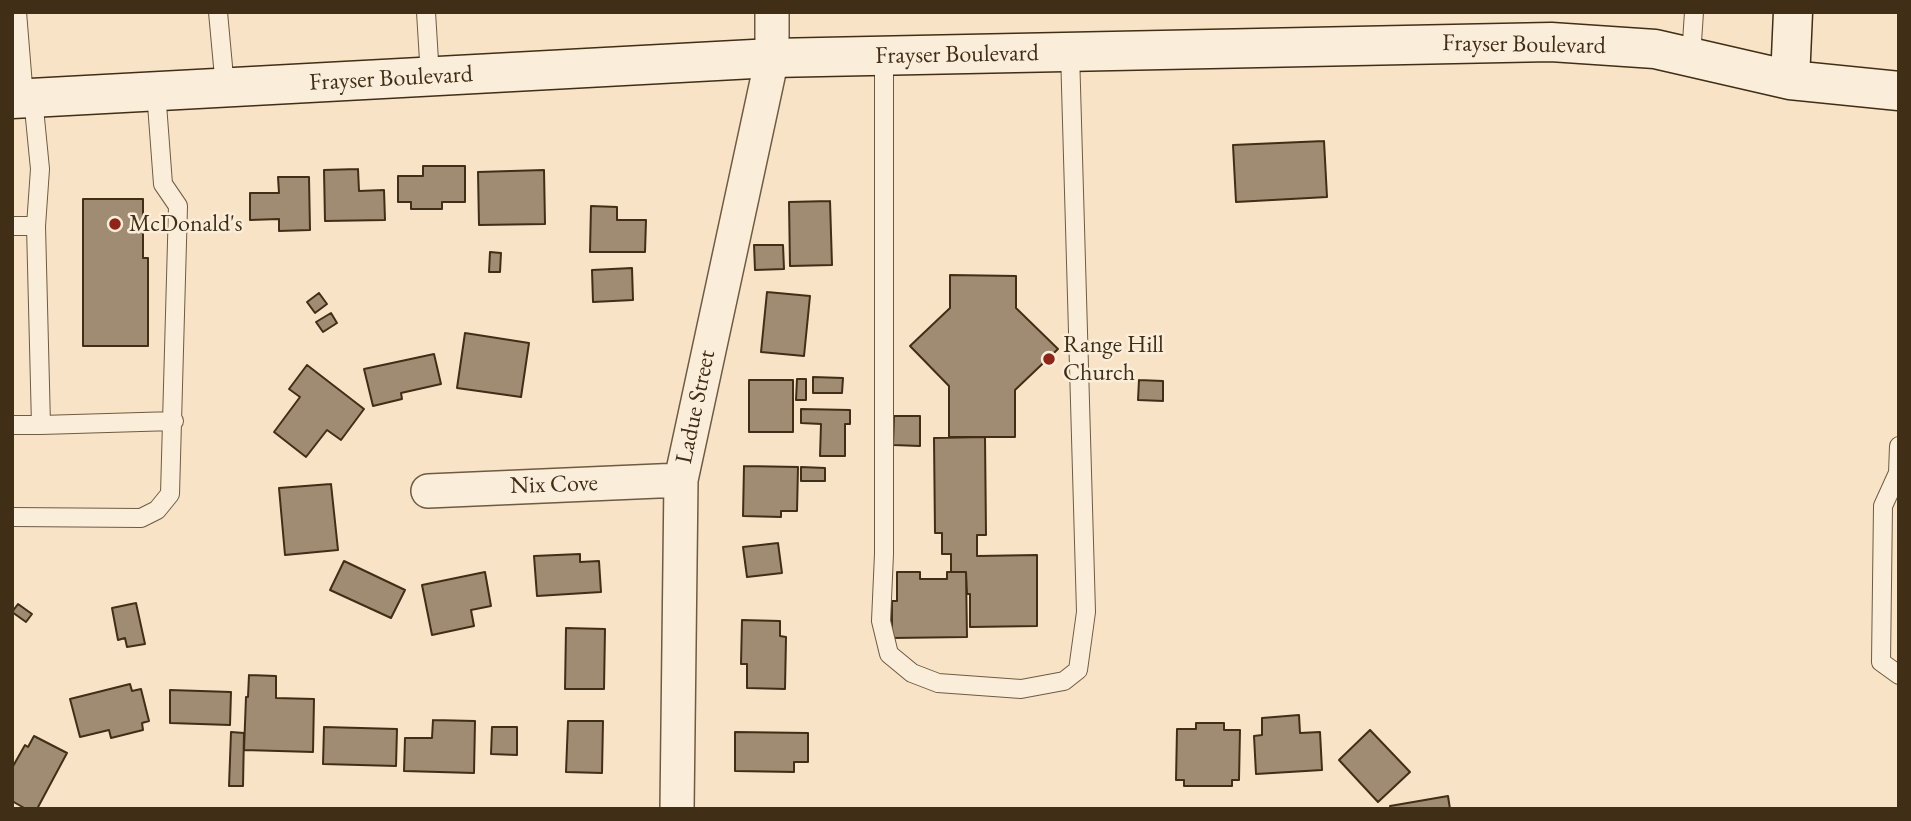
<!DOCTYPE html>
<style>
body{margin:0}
#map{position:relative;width:1911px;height:821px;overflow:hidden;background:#f8e3c6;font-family:"EB Garamond",serif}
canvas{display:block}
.frame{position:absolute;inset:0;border:14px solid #402e16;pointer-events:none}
</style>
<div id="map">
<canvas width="1911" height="821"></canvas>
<div class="frame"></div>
</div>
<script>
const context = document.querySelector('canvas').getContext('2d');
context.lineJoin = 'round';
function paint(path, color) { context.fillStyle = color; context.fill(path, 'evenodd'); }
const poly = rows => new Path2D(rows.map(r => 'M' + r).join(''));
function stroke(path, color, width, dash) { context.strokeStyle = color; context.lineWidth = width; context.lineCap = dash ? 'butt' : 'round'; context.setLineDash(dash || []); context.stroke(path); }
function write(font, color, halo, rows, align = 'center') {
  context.font = font + ' "EB Garamond",serif'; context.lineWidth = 5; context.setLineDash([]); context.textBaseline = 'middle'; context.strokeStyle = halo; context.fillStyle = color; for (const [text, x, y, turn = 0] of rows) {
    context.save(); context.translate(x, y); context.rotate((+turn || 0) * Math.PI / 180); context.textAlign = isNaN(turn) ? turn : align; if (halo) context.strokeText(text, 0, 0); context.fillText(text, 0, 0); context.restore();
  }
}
const building = poly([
 [1324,141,1327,197,1236,202,1233,145,1324,141],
 [423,166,465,166,465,202,442,202,442,209,411,209,411,202,398,202,398,176,423,176,423,166],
 [358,169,359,191,384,190,385,220,325,221,324,170,358,169],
 [544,170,545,224,479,225,478,172,544,170],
 [278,177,309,177,310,230,279,231,279,219,250,220,250,193,279,193,278,177],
 [83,199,143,199,143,258,148,258,148,346,83,346,83,199],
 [830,201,832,265,790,266,789,202,830,201],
 [591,206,617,207,617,220,646,220,645,252,590,252,591,206],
 [754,245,783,245,784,269,755,270,754,245],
 [490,252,501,253,500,272,489,272,490,252],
 [632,268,633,300,593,302,592,270,632,268],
 [950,275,1016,276,1016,308,1058,349,1015,390,1015,437,949,437,949,386,910,346,950,308,950,275],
 [767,292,810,296,804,356,761,352,767,292],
 [319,293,327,304,315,313,307,302,319,293],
 [331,313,337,323,323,332,316,322,331,313],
 [465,333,529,343,521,397,457,388,465,333],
 [434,354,441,384,401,393,402,399,373,406,364,369,434,354],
 [307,365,364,409,341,440,327,430,306,457,274,432,300,397,289,389,307,365],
 [813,377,843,378,842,393,813,393,813,377],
 [797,379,806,379,806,400,796,400,797,379],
 [749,380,793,380,793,432,749,432,749,380],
 [1139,380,1163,381,1163,401,1138,400,1139,380],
 [801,409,850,410,850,424,845,424,845,456,820,456,821,424,801,423,801,409],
 [894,416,920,416,920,446,893,445,894,416],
 [985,437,986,535,977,535,977,556,1037,555,1037,626,970,627,970,594,967,594,966,572,951,572,951,554,942,554,942,533,935,533,934,438,985,437],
 [744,466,798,467,797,511,781,511,781,517,743,516,744,466],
 [801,467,825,468,825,481,801,481,801,467],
 [331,484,338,550,285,555,279,488,331,484],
 [778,543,782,573,747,577,743,547,778,543],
 [580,554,580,562,599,561,601,592,537,596,534,556,580,554],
 [344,561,405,590,391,618,330,590,344,561],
 [485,572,491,606,471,610,474,626,432,635,422,585,485,572],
 [897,572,920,572,920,579,947,579,947,572,966,572,967,637,892,638,892,601,897,601,897,572],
 [136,603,145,644,127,647,125,638,118,640,112,608,136,603],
 [18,604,32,614,26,622,12,612,18,604],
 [742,620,780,621,780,636,786,637,785,689,747,688,747,664,741,664,742,620],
 [566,628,605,629,604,689,565,689,566,628],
 [249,675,276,676,276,698,314,699,313,752,244,750,246,697,248,697,249,675],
 [130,684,132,691,141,689,149,721,142,723,143,730,111,738,109,730,80,737,70,699,130,684],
 [170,690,231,692,230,725,170,723,170,690],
 [1299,715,1300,733,1320,732,1322,770,1256,774,1254,736,1262,735,1262,718,1299,715],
 [433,720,475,721,474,773,404,771,405,738,432,738,433,720],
 [568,721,603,721,602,773,566,772,568,721],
 [1196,723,1224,723,1224,730,1240,730,1239,780,1232,780,1232,786,1184,786,1184,780,1176,780,1177,729,1196,729,1196,723],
 [324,727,397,729,396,766,323,764,324,727],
 [492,727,517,727,517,755,491,754,492,727],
 [1370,730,1410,772,1378,802,1339,760,1370,730],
 [231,732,244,733,243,786,229,786,231,732],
 [735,732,808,733,808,762,794,762,794,772,735,771,735,732],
 [34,736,67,753,37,809,26,809,12,801,12,768,25,745,28,747,34,736],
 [1448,796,1450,809,1391,809,1390,806,1448,796]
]);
const lane = poly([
 [17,12,24,98],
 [218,12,225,88],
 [426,12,430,77],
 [884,56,884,554,881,621,889,654,912,673,938,683,1021,689,1064,681,1078,670,1086,612,1070,52],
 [1691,57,1694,12],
 [33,98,40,169,36,226,41,425,174,421],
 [12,226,36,226],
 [12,425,41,425],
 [1899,446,1898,473,1883,506,1881,662,1899,675],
 [12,517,141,518,157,510,170,494,178,206,163,184,156,91]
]);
const street = poly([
 [428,491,681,480],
 [677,809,681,480,772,58,772,12]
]);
const secondary = poly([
 [1790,80,1793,12],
 [12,99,772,58,1551,42,1655,49,1790,80,1899,91]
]);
const markers = [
 [115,224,7,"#8f2418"],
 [1049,359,7,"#8f2418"]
];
const streetNames = [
 ["Frayser Boulevard",1524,45,1],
 ["Frayser Boulevard",957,55,-1],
 ["Frayser Boulevard",391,79,-3],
 ["Ladue Street",696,407,-78],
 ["Nix Cove",554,485,-2]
];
const poiNames = [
 ["McDonald's",129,224],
 ["Range Hill",1063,345],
 ["Church",1063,373]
];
paint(building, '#a08c72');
stroke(building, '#402e16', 2);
stroke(lane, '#6e5b42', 20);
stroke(street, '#6e5b42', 36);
stroke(secondary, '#402e16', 41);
stroke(lane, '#faedda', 18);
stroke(street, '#faedda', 33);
stroke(secondary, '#faedda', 38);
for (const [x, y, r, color] of markers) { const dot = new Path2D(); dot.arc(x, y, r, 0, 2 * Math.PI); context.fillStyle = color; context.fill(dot); stroke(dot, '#faedda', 2.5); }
write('24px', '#402e16', '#faedda', streetNames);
write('24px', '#402e16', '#faedda', poiNames, 'left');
</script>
